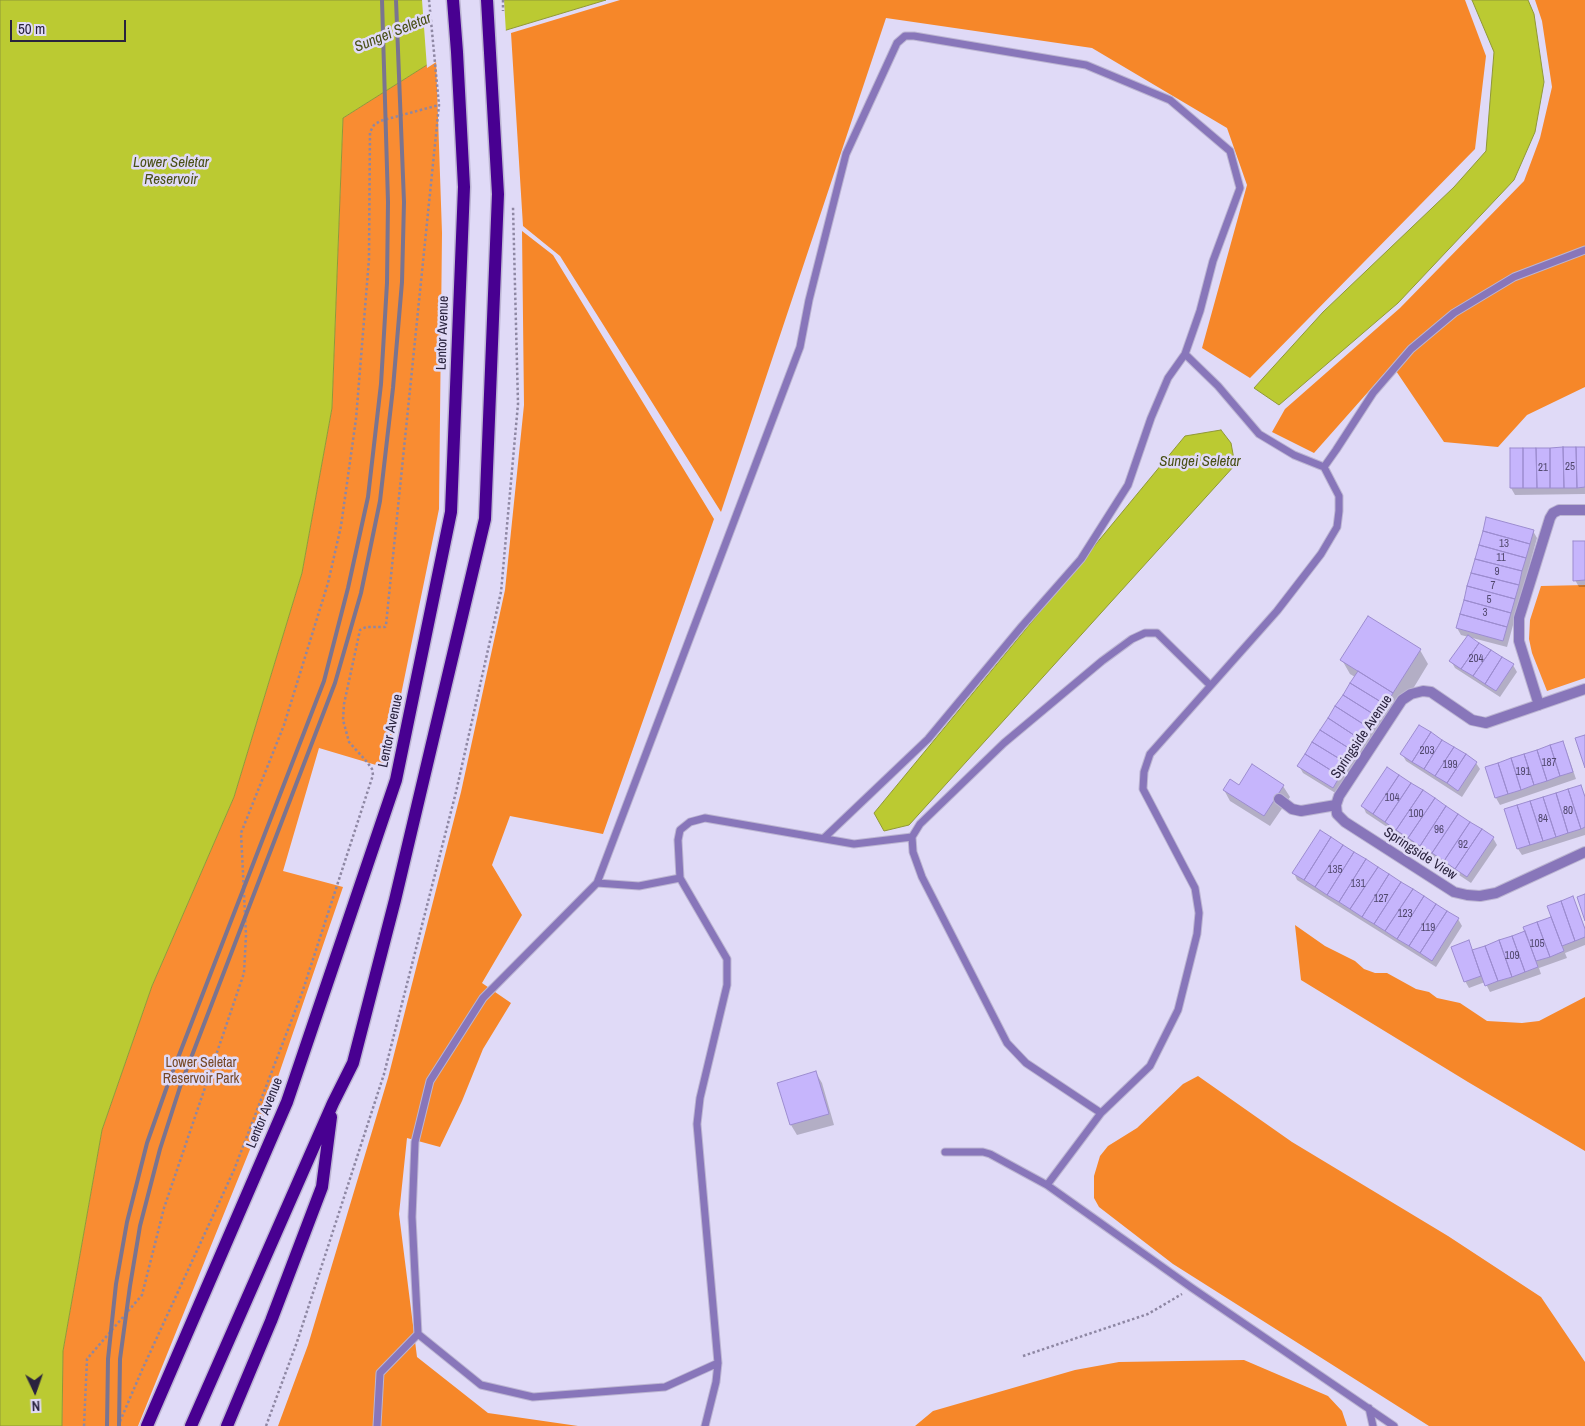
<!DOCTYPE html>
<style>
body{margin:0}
#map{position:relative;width:1585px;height:1426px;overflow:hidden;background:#e0daf7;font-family:"Archivo Narrow",sans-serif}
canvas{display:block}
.north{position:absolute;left:10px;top:1366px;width:50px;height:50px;-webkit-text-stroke:4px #e0daf7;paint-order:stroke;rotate:177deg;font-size:14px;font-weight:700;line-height:20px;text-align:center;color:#2a233e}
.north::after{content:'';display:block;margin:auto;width:18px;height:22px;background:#2a233e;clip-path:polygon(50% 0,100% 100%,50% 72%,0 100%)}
.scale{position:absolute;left:10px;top:20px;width:116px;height:22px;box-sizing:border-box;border:2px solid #2a233e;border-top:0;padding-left:6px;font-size:15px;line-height:18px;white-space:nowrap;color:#2a233e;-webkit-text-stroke:4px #e0daf7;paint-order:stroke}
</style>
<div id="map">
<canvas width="1585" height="1426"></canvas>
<div class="north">N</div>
<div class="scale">50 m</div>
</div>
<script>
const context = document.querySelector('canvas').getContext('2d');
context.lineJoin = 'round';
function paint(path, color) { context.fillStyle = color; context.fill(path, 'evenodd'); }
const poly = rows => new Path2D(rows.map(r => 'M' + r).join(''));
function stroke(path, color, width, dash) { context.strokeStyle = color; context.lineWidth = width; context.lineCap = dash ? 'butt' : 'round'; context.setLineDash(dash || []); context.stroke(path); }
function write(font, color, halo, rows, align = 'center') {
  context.font = font + ' "Archivo Narrow",sans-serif'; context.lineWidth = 5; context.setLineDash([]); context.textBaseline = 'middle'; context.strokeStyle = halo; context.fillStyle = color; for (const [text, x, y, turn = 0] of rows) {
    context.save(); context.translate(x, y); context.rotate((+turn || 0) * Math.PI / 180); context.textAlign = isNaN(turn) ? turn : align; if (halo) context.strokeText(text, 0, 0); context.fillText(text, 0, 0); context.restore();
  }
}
const green = poly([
 [436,59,442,233,439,509,386,768,319,748,283,871,343,887,270,1100,138,1426,62,1426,63,1351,102,1130,152,986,234,797,302,573,332,408,343,118],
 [1585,585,1585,678,1547,691,1532,653,1529,639,1530,620,1541,586]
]);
const forest = poly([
 [620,0,1465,0,1486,56,1475,149,1250,378,1202,348,1247,185,1227,128,1092,48,886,18,721,512,560,256,523,226,511,33],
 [1535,0,1585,0,1585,387,1527,415,1498,447,1444,442,1392,365,1314,453,1272,432,1285,409,1400,308,1524,181,1540,138,1552,87,1542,21],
 [522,231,553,255,714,519,603,834,510,816,492,865,522,915,482,983,511,1003,483,1049,462,1101,440,1147,407,1138,399,1214,417,1357,488,1413,578,1426,278,1426,308,1345,388,1078,461,792,505,590,524,405],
 [1295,925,1325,946,1355,961,1364,969,1375,973,1387,973,1416,989,1429,992,1437,998,1460,1003,1487,1021,1522,1023,1539,1021,1585,997,1585,1151,1468,1082,1301,980],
 [1198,1076,1292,1142,1448,1236,1541,1297,1585,1362,1585,1426,1429,1426,1173,1264,1099,1207,1094,1198,1094,1176,1100,1156,1108,1146,1137,1128,1183,1084],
 [1244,1360,1328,1396,1342,1411,1347,1426,915,1426,933,1411,1075,1370,1119,1362]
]);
const water = poly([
 [0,0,606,0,460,44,343,118,332,408,302,573,234,797,152,986,102,1130,63,1351,62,1426,0,1426,0,0],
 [1472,0,1528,0,1534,14,1544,82,1535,132,1514,180,1398,303,1279,405,1254,388,1323,312,1454,187,1486,151,1494,52,1472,0],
 [1221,430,1231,443,1235,465,909,825,884,831,874,813,1185,436,1221,430]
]);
const pier = poly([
 [422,0,504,0,506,33,461,46,427,68]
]);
const shadow = poly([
 [1585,448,1585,494,1515,495,1511,488,1511,449],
 [1533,531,1537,538,1507,647,1461,635,1457,628],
 [1585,542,1585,587,1579,587,1575,580],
 [1420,650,1428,664,1402,707,1337,794,1303,773,1299,766,1355,677,1350,674,1342,660],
 [1451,661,1513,665,1517,672,1500,697,1455,668],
 [1562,742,1566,749,1576,779,1500,805,1496,798,1486,768],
 [1402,754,1476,763,1480,769,1462,797,1406,761],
 [1252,766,1283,786,1290,797,1270,826,1230,801,1224,790,1239,786],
 [1580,786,1585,795,1585,835,1522,855,1518,849,1506,810],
 [1363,806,1493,838,1497,845,1471,883,1366,813],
 [1294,873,1458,919,1462,926,1436,967,1297,880],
 [1573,898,1585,928,1585,945,1565,953,1567,958,1539,968,1541,974,1490,992,1485,982,1469,988,1465,981,1473,951,1527,932,1525,928,1553,918],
 [816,1073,822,1083,834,1125,797,1135,791,1125,779,1084]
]);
const building = poly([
 [1563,447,1576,447,1577,488,1564,488,1563,447],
 [1563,447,1564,488,1550,488,1550,448,1563,447],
 [1576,447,1585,447,1585,487,1577,488,1576,447],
 [1510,448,1523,448,1523,488,1510,488,1510,448],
 [1523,448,1536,448,1537,488,1523,488,1523,448],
 [1536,448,1550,448,1550,488,1537,488,1536,448],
 [1486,517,1534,530,1530,544,1483,531,1486,517],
 [1483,531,1530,544,1526,558,1479,545,1483,531],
 [1573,541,1585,541,1585,580,1573,581,1573,541],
 [1479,545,1526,558,1522,571,1475,559,1479,545],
 [1475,559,1522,571,1519,585,1471,573,1475,559],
 [1471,573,1519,585,1515,599,1467,586,1471,573],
 [1467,586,1515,599,1511,613,1464,600,1467,586],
 [1464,600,1511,613,1507,627,1460,614,1464,600],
 [1460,614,1507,627,1503,641,1456,628,1460,614],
 [1368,616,1421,649,1393,693,1340,660,1368,616],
 [1468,635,1479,643,1461,669,1449,661,1468,635],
 [1479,643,1491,650,1473,676,1461,669,1479,643],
 [1491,650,1502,657,1485,684,1473,676,1491,650],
 [1502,657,1514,664,1496,691,1485,684,1502,657],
 [1358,671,1393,693,1386,705,1350,683,1358,671],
 [1350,683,1386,705,1378,717,1343,695,1350,683],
 [1343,695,1378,717,1371,729,1335,706,1343,695],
 [1335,706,1371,729,1363,741,1328,718,1335,706],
 [1328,718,1363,741,1355,752,1320,730,1328,718],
 [1419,725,1431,732,1412,762,1400,754,1419,725],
 [1320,730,1355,752,1348,764,1312,742,1320,730],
 [1431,732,1442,740,1424,769,1412,762,1431,732],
 [1585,735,1585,768,1575,738,1585,735],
 [1442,740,1454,747,1435,776,1424,769,1442,740],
 [1563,741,1573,772,1560,776,1550,745,1563,741],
 [1312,742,1348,764,1340,776,1305,754,1312,742],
 [1550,745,1560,776,1547,781,1537,750,1550,745],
 [1454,747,1466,754,1447,783,1435,776,1454,747],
 [1537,750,1547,781,1534,785,1524,754,1537,750],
 [1305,754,1340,776,1333,788,1297,766,1305,754],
 [1466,754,1477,762,1458,791,1447,783,1466,754],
 [1524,754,1534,785,1521,790,1511,758,1524,754],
 [1511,758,1521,790,1508,794,1498,763,1511,758],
 [1498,763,1508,794,1495,798,1485,767,1498,763],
 [1252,764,1284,785,1264,816,1223,790,1230,779,1239,785,1252,764],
 [1387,767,1399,775,1373,814,1361,806,1387,767],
 [1399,775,1411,783,1385,822,1373,814,1399,775],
 [1411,783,1423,790,1396,830,1385,822,1411,783],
 [1581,785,1585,797,1585,827,1581,829,1568,789,1581,785],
 [1568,789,1581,829,1568,833,1556,793,1568,789],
 [1423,790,1435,798,1408,838,1396,830,1423,790],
 [1556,793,1568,833,1556,837,1543,797,1556,793],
 [1543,797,1556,837,1543,841,1530,801,1543,797],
 [1435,798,1446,806,1420,846,1408,838,1435,798],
 [1530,801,1543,841,1530,845,1517,805,1530,801],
 [1517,805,1530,845,1517,849,1504,809,1517,805],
 [1446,806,1458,814,1432,853,1420,846,1446,806],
 [1458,814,1470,822,1444,861,1432,853,1458,814],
 [1470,822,1482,829,1455,869,1444,861,1470,822],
 [1482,829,1494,837,1467,877,1455,869,1482,829],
 [1320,830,1331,837,1304,880,1292,873,1320,830],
 [1331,837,1343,845,1315,887,1304,880,1331,837],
 [1343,845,1354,852,1327,895,1315,887,1343,845],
 [1354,852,1366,859,1339,902,1327,895,1354,852],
 [1366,859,1378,867,1350,909,1339,902,1366,859],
 [1378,867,1389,874,1362,917,1350,909,1378,867],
 [1389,874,1401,882,1374,924,1362,917,1389,874],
 [1401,882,1413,889,1385,931,1374,924,1401,882],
 [1413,889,1424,896,1397,939,1385,931,1413,889],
 [1585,894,1585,921,1577,897,1585,894],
 [1424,896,1436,904,1409,946,1397,939,1424,896],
 [1573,896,1585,929,1585,937,1575,941,1561,901,1573,896],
 [1561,901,1575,941,1562,946,1547,906,1561,901],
 [1436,904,1447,911,1420,953,1409,946,1436,904],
 [1447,911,1459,918,1432,961,1420,953,1447,911],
 [1551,917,1564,951,1550,957,1537,922,1551,917],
 [1537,922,1550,957,1536,961,1523,927,1537,922],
 [1525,931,1538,967,1525,972,1512,936,1525,931],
 [1512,936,1525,972,1512,977,1499,940,1512,936],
 [1469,940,1481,976,1464,982,1451,947,1469,940],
 [1499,940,1512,977,1498,981,1485,946,1499,940],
 [1485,946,1498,981,1485,986,1472,950,1485,946],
 [816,1071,829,1114,790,1125,777,1083,816,1071]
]);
const path = poly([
 [503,0,503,11],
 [1023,1356,1148,1314,1182,1294],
 [84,1426,87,1359,142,1295,164,1208,244,973,246,935,241,833,284,725,328,583,341,526,356,419,369,259,370,132,374,125,380,121,439,105],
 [118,1426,142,1370,234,1170,302,993,373,775,372,769,367,762,349,742,343,720,344,704,360,630,366,627,385,627,386,625,439,105,429,0],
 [266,1426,297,1342,384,1074,456,792,501,592,518,404,513,207]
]);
const service = poly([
 [1324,467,1336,450,1373,393,1411,349,1454,313,1514,277,1585,250],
 [597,883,639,886,680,878],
 [1101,1113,1026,1063,1007,1043,922,877,913,852,912,837,920,824,1004,743,1102,661,1132,639,1145,633,1157,633,1210,685],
 [945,1152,983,1152,990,1154,1047,1185,1192,1288,1394,1426],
 [1047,1185,1101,1113,1150,1066,1178,1010,1197,934,1199,913,1195,888,1143,789,1144,772,1150,754,1277,611,1321,554,1337,527,1339,511,1339,496,1324,467,1294,455,1259,434,1218,386,1185,354],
 [718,1363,665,1387,533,1397,481,1385,418,1334,412,1217,415,1142,430,1081,483,998,597,883,800,347,809,300,846,154,897,43,905,36,914,36,1086,65,1170,100,1230,151,1240,188,1213,261,1200,311,1185,354,1168,378,1151,418,1128,485,1081,559,1022,626,928,739,824,838],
 [1369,1408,1373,1426],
 [377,1426,380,1373,418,1334],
 [705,1426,716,1382,718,1363,697,1124,700,1098,727,985,727,959,680,878,678,840,680,830,690,822,705,818,854,844,912,837]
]);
const minor = poly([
 [1585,689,1486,723,1472,720,1431,692,1423,691,1411,694,1402,700,1339,796,1336,805,1337,814,1345,822,1454,892,1467,895,1480,896,1496,893,1585,852],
 [1539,705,1519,641,1519,618,1550,518,1553,513,1559,510,1585,510],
 [1279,799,1292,809,1301,811,1336,805]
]);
const primary = poly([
 [147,1426,287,1102,396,780,451,512,464,187,457,52,453,0],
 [191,1426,333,1103,353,1063,395,900,485,519,498,194,487,0],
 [227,1426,271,1321,322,1187,331,1117]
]);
const rail = poly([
 [107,1426,108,1359,116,1284,127,1222,147,1143,169,1081,324,681,348,588,368,497,381,384,387,283,388,202,382,0],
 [119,1426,120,1359,130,1286,140,1226,160,1149,181,1084,335,683,361,593,380,501,393,388,402,282,404,202,396,0]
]);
const numberNames = [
 ["25",1570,467],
 ["21",1543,468],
 ["13",1504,544],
 ["11",1501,558],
 ["9",1497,572],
 ["7",1493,586],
 ["5",1489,600],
 ["3",1485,613],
 ["204",1476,659],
 ["203",1427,751],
 ["187",1549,763],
 ["199",1450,765],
 ["191",1523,772],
 ["104",1392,798],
 ["80",1568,811],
 ["100",1416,814],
 ["84",1543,819],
 ["96",1439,830],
 ["92",1463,845],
 ["135",1335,870],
 ["131",1358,884],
 ["127",1381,899],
 ["123",1405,914],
 ["119",1428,928],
 ["105",1537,944],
 ["109",1512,956]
];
const streetNames = [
 ["Lentor Avenue",443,333,-88],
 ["Lentor Avenue",391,731,-78],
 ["Springside Avenue",1362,737,-56],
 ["Springside View",1420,854,33],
 ["Lentor Avenue",265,1113,-68]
];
const parkNames = [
 ["Lower Seletar",201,1063],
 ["Reservoir Park",201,1079]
];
const waterNames = [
 ["Sungei Seletar",393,33,-22],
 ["Lower Seletar",171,163],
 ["Reservoir",171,180],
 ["Sungei Seletar",1200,462]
];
paint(green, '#f98c32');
paint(forest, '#f68729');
paint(water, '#bbca32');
stroke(water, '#909836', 1);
paint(pier, '#e0daf7');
paint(shadow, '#0003');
paint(building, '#c6b5fc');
stroke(building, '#9c8ccf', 1);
stroke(service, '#bcb5d2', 9);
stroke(minor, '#bcb5d2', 12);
stroke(primary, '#bcb5d2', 15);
stroke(path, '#8e87a3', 2.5, [2.5, 2.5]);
stroke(service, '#8876ba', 7);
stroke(minor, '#8876ba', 10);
stroke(primary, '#480091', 12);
stroke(rail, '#7a7490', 4);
write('11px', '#51486e', null, numberNames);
write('14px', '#2a233e', '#e0daf7', streetNames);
write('14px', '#754826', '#e0daf7', parkNames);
write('italic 15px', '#4a5017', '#e0daf7', waterNames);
</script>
